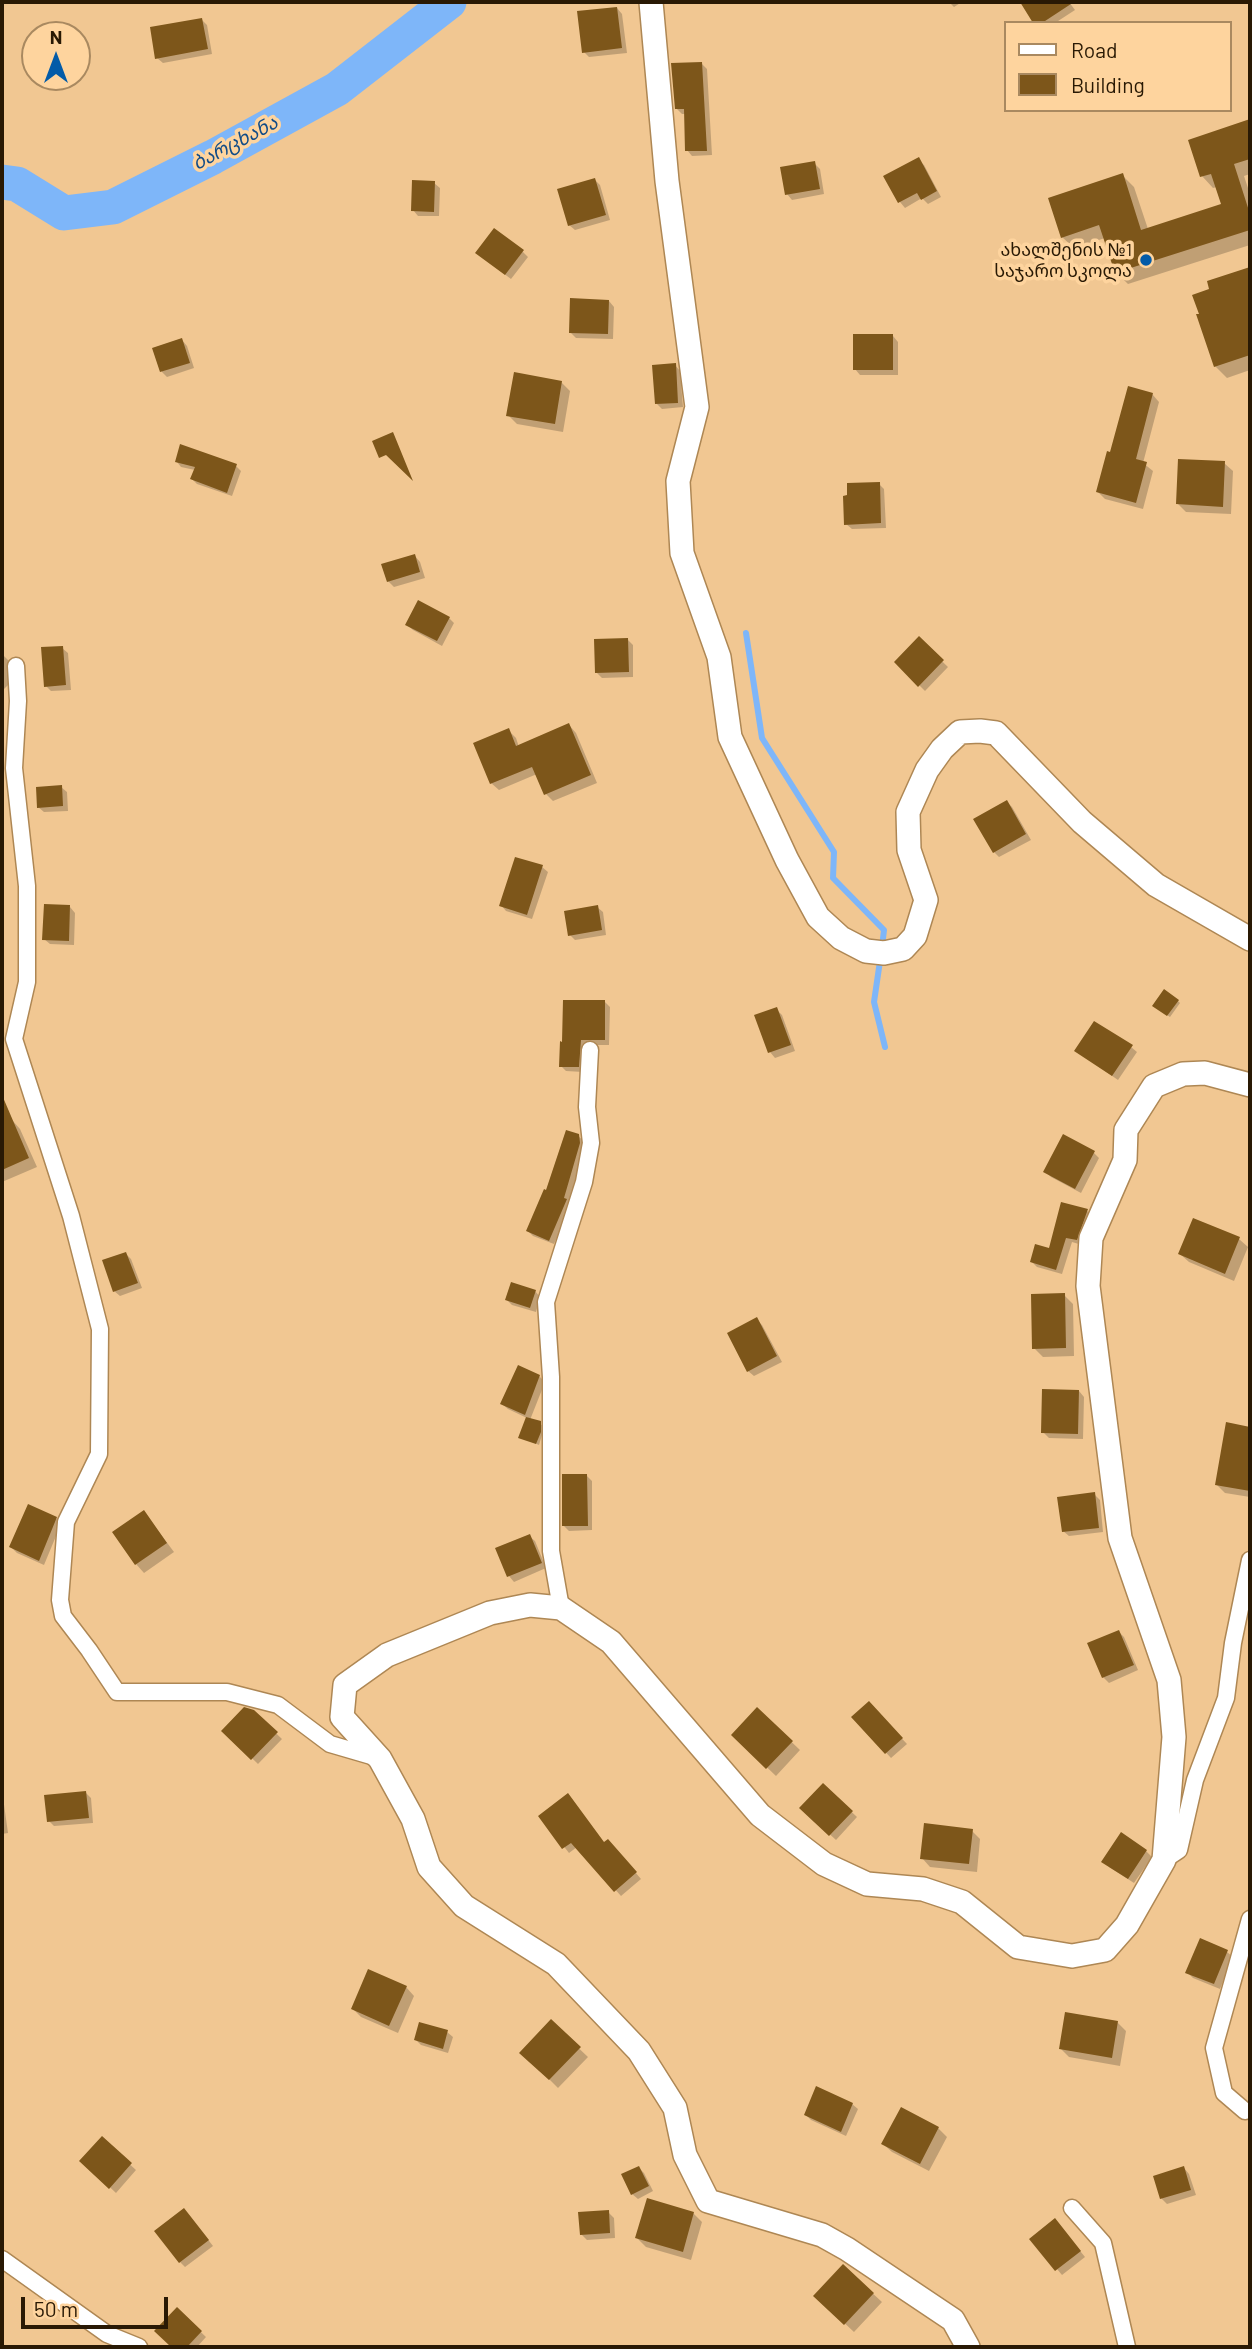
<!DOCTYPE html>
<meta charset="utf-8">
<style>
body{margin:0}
#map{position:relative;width:1252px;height:2349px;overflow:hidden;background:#f1c792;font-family:Barlow,sans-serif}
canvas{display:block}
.frame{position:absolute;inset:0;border:4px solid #291904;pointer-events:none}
.legend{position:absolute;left:1004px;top:21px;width:228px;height:91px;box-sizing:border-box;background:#fed49e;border:2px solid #a98960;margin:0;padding:9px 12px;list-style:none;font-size:21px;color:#291904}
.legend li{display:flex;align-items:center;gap:14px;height:35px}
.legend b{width:35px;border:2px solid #a98960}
.north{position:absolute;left:21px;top:21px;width:70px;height:70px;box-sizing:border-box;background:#fed49e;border:2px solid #a98960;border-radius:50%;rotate:0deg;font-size:19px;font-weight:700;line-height:28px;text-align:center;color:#291904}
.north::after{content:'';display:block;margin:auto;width:24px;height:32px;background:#035ba8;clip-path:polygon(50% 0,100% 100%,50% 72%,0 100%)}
.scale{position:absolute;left:21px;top:2297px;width:147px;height:32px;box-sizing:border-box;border:4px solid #291904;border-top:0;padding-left:9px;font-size:21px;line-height:24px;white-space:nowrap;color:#291904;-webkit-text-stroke:5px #fed49e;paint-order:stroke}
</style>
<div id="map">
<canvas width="1252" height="2349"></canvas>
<div class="frame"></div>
<ul class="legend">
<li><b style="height:9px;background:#fff"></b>Road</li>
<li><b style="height:19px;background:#7d561a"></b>Building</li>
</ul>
<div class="north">N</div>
<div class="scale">50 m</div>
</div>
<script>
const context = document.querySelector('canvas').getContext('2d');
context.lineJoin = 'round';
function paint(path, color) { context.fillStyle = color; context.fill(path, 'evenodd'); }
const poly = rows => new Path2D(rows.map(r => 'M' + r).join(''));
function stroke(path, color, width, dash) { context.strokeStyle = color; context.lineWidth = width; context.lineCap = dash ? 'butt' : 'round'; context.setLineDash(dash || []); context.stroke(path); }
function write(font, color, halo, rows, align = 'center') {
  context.font = font + ' Barlow,"Noto Sans Georgian",sans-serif'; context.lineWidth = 7; context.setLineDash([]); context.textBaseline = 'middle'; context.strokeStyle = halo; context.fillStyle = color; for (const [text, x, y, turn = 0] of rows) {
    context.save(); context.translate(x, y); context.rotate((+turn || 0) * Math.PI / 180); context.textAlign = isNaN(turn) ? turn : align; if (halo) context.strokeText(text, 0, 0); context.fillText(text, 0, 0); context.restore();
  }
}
const shadow = poly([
 [949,2,962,2,954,7],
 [1022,2,1069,2,1075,10,1055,23,1035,23],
 [617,8,622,14,627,53,589,57,584,52],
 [202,20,207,25,212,54,163,63,157,58],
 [702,64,707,69,712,155,692,156,687,150,686,114,682,114,676,108],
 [1250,121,1250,174,1244,176,1250,194,1250,245,1128,284,1116,272,1105,238,1074,248,1062,237,1122,175,1134,187,1148,229,1223,205,1217,187,1213,188,1202,176,1190,141],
 [918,160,924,165,941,197,928,204,922,198,905,208,900,202,886,177],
 [814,163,820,169,824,194,792,200,787,194],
 [595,180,600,185,610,220,575,230,569,225],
 [434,183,440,188,439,216,418,216,413,210],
 [523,252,528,257,511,279,483,258],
 [1250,269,1250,370,1227,378,1215,366,1212,290,1209,282],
 [609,301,614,307,613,339,576,338,570,332],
 [893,336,898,342,898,375,860,375,855,369],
 [182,340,187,346,194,368,167,377,162,372,154,349],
 [675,365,680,371,683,407,662,409,656,403],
 [561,382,570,391,563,432,517,424,508,415],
 [1152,394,1159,402,1143,463,1153,471,1143,509,1105,499,1098,492,1111,454],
 [177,462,236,466,241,471,232,496,197,484,192,479,195,470,181,467],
 [1224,463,1233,471,1231,514,1186,512,1178,504],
 [879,484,884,489,886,528,852,529,846,524],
 [415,556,420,562,425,578,394,587,388,581],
 [449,618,454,623,442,646,413,630,407,625],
 [627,639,633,645,633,677,602,678,596,672],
 [919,639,948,667,925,691,896,662],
 [62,648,68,653,71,690,51,691,46,686],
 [2,654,17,669,14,679,2,691],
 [569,725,576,733,597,783,553,801,546,794,537,774,499,790,491,783,508,730,516,738,519,747],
 [61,787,67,792,68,811,44,812,38,807],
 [1007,802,1012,807,1031,840,999,857,994,852],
 [542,867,548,872,532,919,506,911,501,905],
 [70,907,75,913,74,945,50,944,44,939],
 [597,907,603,912,606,935,575,940,570,935],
 [604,1001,610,1007,609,1045,586,1045,583,1072,566,1071,561,1066,564,1043],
 [1178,1001,1180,1003,1170,1017,1157,1008],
 [776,1009,782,1015,795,1051,775,1058,770,1052],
 [1131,1047,1137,1052,1118,1080,1076,1051],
 [12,1120,20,1129,37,1167,2,1182,2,1125],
 [578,1136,584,1141,582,1160,568,1203,571,1206,554,1244,533,1236,528,1231],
 [1094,1153,1099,1158,1081,1193,1051,1177,1046,1172],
 [1087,1211,1093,1216,1082,1245,1072,1242,1062,1274,1037,1267,1032,1262,1050,1250],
 [1194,1220,1239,1239,1248,1247,1234,1281,1189,1262,1180,1254],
 [126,1254,131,1259,142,1288,120,1296,114,1291],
 [535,1291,540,1297,536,1312,512,1305,507,1300],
 [1064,1295,1073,1304,1074,1356,1043,1357,1034,1348],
 [757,1320,762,1325,782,1362,754,1376,748,1371],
 [539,1376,545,1382,530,1420,542,1425,542,1435,539,1445,521,1437,527,1418,508,1409,502,1404],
 [1079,1391,1084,1397,1083,1439,1049,1438,1043,1432],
 [1228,1424,1250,1428,1250,1497,1225,1493,1216,1484],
 [586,1475,592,1481,592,1530,569,1531,563,1525],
 [1094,1494,1100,1500,1103,1532,1069,1536,1063,1531],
 [144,1512,174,1552,144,1573,136,1564],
 [56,1518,61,1524,44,1565,17,1553,11,1547],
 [529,1536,535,1541,546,1568,514,1582,509,1576],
 [1119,1632,1124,1637,1138,1670,1109,1683,1103,1677],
 [868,1703,907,1744,891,1758,853,1717],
 [758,1710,800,1750,776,1776,733,1735],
 [253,1711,282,1739,258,1764,224,1731],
 [823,1785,857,1817,836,1840,801,1808],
 [2,1790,8,1833,2,1834],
 [86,1793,91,1798,93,1823,54,1826,49,1821],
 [540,1816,613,1846,641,1879,621,1896,577,1847,569,1853],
 [972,1831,980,1839,977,1872,930,1867,922,1858],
 [1146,1851,1152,1857,1134,1883,1109,1867],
 [1227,1952,1233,1957,1220,1989,1193,1978,1187,1972],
 [406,1987,414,1996,398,2033,361,2017,353,2009],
 [551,2022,588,2057,558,2088,522,2052],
 [1117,2022,1126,2031,1120,2066,1069,2057,1061,2049],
 [447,2032,453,2037,448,2053,421,2045,416,2040],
 [852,2104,858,2109,846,2136,811,2120,806,2115],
 [938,2128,947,2137,929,2171,892,2152,883,2144],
 [102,2139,136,2170,116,2193,82,2161],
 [639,2168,644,2173,653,2191,638,2199,632,2194],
 [1184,2168,1189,2174,1196,2195,1167,2204,1161,2198],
 [608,2212,614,2218,615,2238,587,2240,581,2234],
 [693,2213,702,2222,691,2260,646,2247,637,2238],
 [189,2215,213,2246,185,2267,180,2262],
 [1060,2226,1085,2257,1062,2275,1032,2239],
 [843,2266,882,2302,854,2332,824,2304],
 [177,2309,206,2337,197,2347,173,2347,156,2331]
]);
const stream = poly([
 [746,633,762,738,834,852,833,878,884,930,882,947],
 [880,961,874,1002,885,1047]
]);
const river = poly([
 [2,182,17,184,64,213,113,207,213,157,337,89,449,2]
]);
const building = poly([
 [1020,2,1074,2,1042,23,1033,23],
 [617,7,622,48,582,53,577,11],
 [202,18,208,49,155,59,150,27],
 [702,62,707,151,685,151,684,109,675,109,671,63],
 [1250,119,1250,159,1234,164,1250,214,1250,230,1115,273,1099,225,1061,238,1048,198,1123,173,1141,230,1221,204,1211,174,1200,177,1188,140],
 [919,157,937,191,921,200,917,193,898,203,883,176],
 [815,161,820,189,785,195,780,167],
 [595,178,606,215,568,226,557,189],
 [412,180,435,181,434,212,411,211],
 [494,228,524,250,505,275,475,253],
 [1250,267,1250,355,1214,367,1196,314,1199,314,1192,295,1209,289,1207,281],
 [570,298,609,300,608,334,569,333],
 [853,334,893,334,893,370,853,370],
 [182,338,190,363,160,372,152,348],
 [676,363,678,403,655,404,652,365],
 [514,372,562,381,555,424,506,416],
 [1128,386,1153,393,1136,459,1147,462,1136,503,1096,492,1107,451,1110,452],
 [393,432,413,481,386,455,379,458,372,441],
 [180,444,237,464,227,493,190,479,195,467,175,462],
 [1178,459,1225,461,1223,507,1176,504],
 [880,482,881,523,844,525,843,496,847,495,847,483],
 [415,554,420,572,387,582,381,564],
 [418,600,450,617,437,641,405,625],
 [919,636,944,660,918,687,894,662],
 [628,638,629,672,595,673,594,639],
 [63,646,66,685,44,687,41,647],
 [569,723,591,775,544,795,532,767,490,784,473,743,509,728,516,746],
 [62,785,63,806,37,808,36,787],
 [1007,800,1026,834,993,853,973,819],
 [515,857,543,865,527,915,499,906],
 [44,904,70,905,69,941,42,940],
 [598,905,602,930,568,936,564,911],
 [1164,989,1179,1000,1167,1016,1152,1006],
 [563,1000,605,1000,605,1040,581,1040,579,1067,559,1067,560,1041,562,1042],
 [777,1007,791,1045,768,1053,754,1015],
 [1094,1021,1133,1045,1112,1076,1074,1051],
 [2,1095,29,1158,2,1170],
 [566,1130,579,1134,580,1143,564,1198,567,1199,549,1241,526,1231,544,1189,546,1190],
 [1063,1134,1095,1151,1075,1189,1043,1172],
 [1061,1202,1088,1209,1077,1240,1066,1238,1056,1270,1030,1262,1035,1244,1049,1248],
 [1193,1218,1240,1237,1225,1274,1178,1254],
 [126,1252,138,1283,113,1292,102,1260],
 [511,1282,536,1290,530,1308,505,1300],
 [1065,1293,1066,1348,1032,1349,1031,1294],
 [757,1317,777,1356,747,1372,727,1333],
 [518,1365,540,1375,525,1415,500,1404],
 [1042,1389,1079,1390,1078,1434,1041,1433],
 [526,1417,541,1421,541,1432,536,1444,518,1438],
 [1226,1422,1250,1427,1250,1491,1215,1485],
 [562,1474,587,1474,588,1526,562,1526],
 [1095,1492,1099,1528,1062,1532,1057,1497],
 [28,1504,57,1517,39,1561,9,1547],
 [144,1510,167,1543,135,1565,112,1532],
 [530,1534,542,1563,507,1577,495,1548],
 [1119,1630,1134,1665,1102,1678,1087,1643],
 [869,1701,903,1738,885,1754,851,1717],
 [244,1707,254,1710,278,1732,251,1760,221,1731],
 [757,1707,793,1741,766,1769,731,1735],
 [823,1783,853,1811,829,1836,799,1808],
 [86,1791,89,1818,47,1822,44,1795],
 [568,1793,604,1842,608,1839,637,1872,614,1892,571,1843,562,1849,538,1816],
 [924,1823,973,1829,969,1864,920,1859],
 [1121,1832,1147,1850,1128,1879,1101,1862],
 [1200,1938,1228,1950,1214,1984,1185,1973],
 [368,1969,407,1986,389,2026,351,2009],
 [1065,2012,1118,2021,1112,2058,1059,2049],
 [551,2019,581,2047,549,2080,519,2053],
 [419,2022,448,2030,443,2049,414,2040],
 [816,2086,853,2103,841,2132,804,2115],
 [901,2107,939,2127,920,2164,881,2144],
 [102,2136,132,2163,109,2189,79,2161],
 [639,2166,649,2186,631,2195,621,2174],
 [1184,2166,1191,2190,1160,2199,1153,2176],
 [647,2198,694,2212,683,2252,635,2238],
 [184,2208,209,2240,179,2263,154,2231],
 [609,2210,610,2233,580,2235,578,2212],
 [1055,2218,1081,2251,1055,2271,1029,2239],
 [843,2264,874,2293,844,2325,813,2296],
 [177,2307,202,2331,187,2347,171,2347,154,2331]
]);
const street = poly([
 [16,666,18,701,14,768,27,886,27,982,14,1039,71,1216,100,1329,99,1454,66,1522,60,1600,63,1616,89,1650,117,1692,227,1692,278,1705,330,1744,378,1758],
 [561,1608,551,1551,551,1377,546,1302,584,1182,591,1143,587,1107,590,1050],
 [1164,1860,1179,1850,1195,1780,1226,1698,1233,1643,1250,1560],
 [1245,2111,1224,2093,1214,2048,1250,1919],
 [1072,2208,1103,2243,1127,2347],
 [2,2259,107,2334,139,2347]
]);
const secondary = poly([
 [651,2,667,181,697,407,678,481,682,553,719,657,730,737,787,860,818,917,841,938,866,951,884,953,903,949,915,936,926,900,909,850,908,812,927,770,942,749,960,732,980,731,996,733,1082,822,1156,885,1250,939],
 [968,2347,953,2320,847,2249,822,2235,708,2201,685,2155,675,2108,639,2051,556,1964,464,1906,429,1867,413,1819,380,1759,342,1717,345,1685,387,1655,490,1613,530,1605,561,1608,611,1642,760,1815,824,1864,867,1884,923,1889,962,1902,1018,1947,1072,1956,1105,1950,1127,1925,1164,1860,1174,1737,1169,1680,1120,1538,1088,1286,1091,1238,1125,1160,1126,1130,1154,1086,1183,1074,1205,1073,1250,1085]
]);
const markers = [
 [1146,260,7,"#035ba8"]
];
const poiNames = [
 ["ახალშენის №1",1132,250],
 ["საჯარო სკოლა",1132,271]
];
const waterNames = [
 ["ბარცხანა",235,143,-28]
];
paint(shadow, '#0003');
stroke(stream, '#7eb6f9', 6);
stroke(river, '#7eb6f9', 35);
paint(building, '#7d561a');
stroke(street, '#ae8754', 19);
stroke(secondary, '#ae8754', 26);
stroke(street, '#fff', 16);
stroke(secondary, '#fff', 23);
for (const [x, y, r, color] of markers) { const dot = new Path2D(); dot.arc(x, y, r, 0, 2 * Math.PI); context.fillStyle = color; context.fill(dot); stroke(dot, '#fed49e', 2.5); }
write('18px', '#291904', '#fed49e', poiNames, 'right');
write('italic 19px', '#124c87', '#fed49e', waterNames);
</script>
